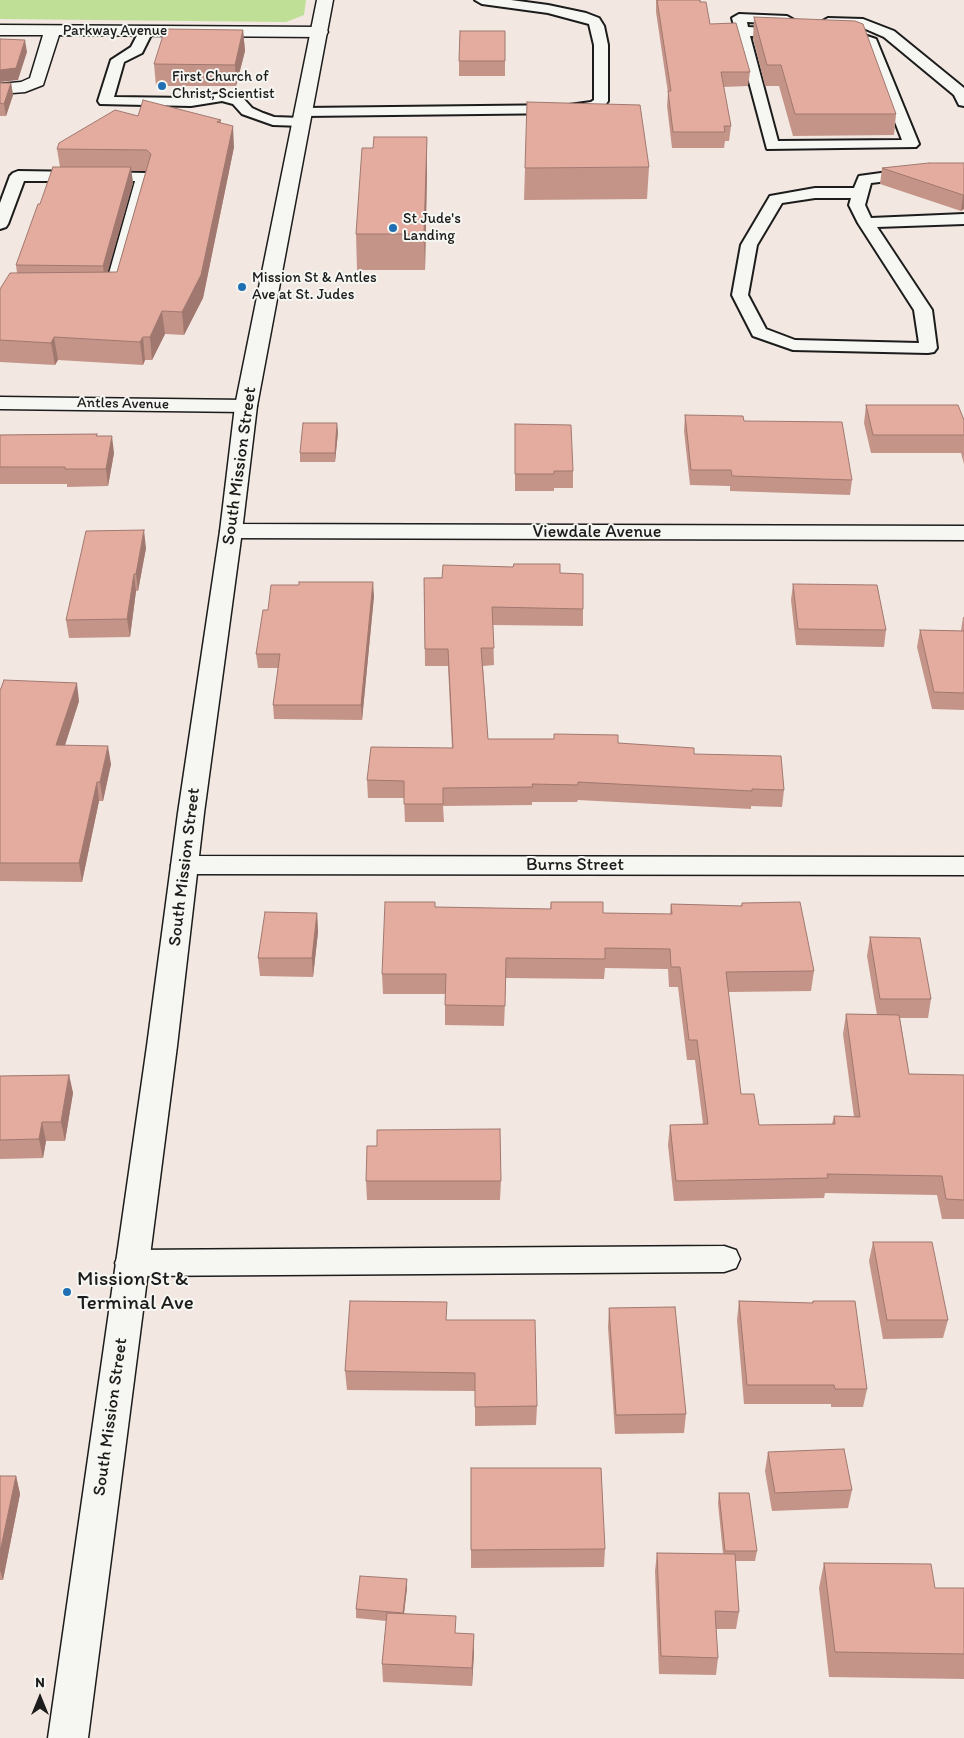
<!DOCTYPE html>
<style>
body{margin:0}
#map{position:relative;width:964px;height:1738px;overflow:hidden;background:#f2e7e1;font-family:Itim,sans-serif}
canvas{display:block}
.north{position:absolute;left:15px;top:1673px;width:50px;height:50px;-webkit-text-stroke:4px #f6f6f2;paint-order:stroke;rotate:0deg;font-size:14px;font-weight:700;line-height:20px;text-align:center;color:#1c1c1c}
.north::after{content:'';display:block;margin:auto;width:18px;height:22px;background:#1c1c1c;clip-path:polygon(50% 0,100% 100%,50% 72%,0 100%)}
</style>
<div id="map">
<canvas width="964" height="1738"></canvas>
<div class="north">N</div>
</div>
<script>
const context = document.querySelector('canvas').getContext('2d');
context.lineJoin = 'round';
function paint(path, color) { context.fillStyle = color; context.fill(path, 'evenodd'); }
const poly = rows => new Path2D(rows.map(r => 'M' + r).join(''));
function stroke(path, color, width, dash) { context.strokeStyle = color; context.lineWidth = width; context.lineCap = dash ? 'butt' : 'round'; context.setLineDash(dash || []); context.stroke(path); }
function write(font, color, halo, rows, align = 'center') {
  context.font = font + ' Itim,sans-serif'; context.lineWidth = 4; context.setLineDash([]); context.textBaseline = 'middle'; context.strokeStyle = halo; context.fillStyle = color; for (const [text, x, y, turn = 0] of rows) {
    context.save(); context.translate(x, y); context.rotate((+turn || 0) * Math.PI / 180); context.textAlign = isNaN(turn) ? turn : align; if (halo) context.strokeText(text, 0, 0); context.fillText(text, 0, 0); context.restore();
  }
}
const green = poly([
 [0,0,306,0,304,15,286,22,0,19]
]);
const lane = poly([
 [475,0,511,0,548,5,586,13,599,18,604,26,608,45,608,101,606,104,600,109,569,113,304,116,299,115,297,112,299,109,304,108,569,105,591,102,594,100,594,45,589,24,548,13,482,4,475,0],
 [739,14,787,16,794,20,787,24,747,22,748,27,785,29,792,33,785,37,750,36,778,141,902,140,865,45,853,40,831,38,829,35,836,31,855,32,876,39,919,144,916,147,767,149,732,18,739,14],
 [828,18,863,19,894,31,964,88,964,106,959,105,954,95,884,37,861,27,823,25,821,22,828,18],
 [146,27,153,31,142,53,124,62,114,97,191,98,222,93,232,94,243,98,252,108,263,113,274,117,302,118,307,119,309,122,307,125,302,126,273,125,242,114,233,104,222,101,191,106,100,104,98,101,111,60,131,47,141,28,146,27],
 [932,166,964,167,964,177,932,176,871,183,865,205,871,218,964,214,964,224,877,227,932,310,937,348,934,352,928,353,793,350,753,336,732,295,741,245,770,196,815,188,854,188,859,176,932,166],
 [815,198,851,198,849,205,858,223,914,310,919,343,795,340,766,329,748,295,757,245,782,203,815,198],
 [18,171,149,173,152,176,119,293,98,293,92,292,90,288,92,284,106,284,135,181,24,181,8,224,6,227,0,229,0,203,10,176,13,173,18,171]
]);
const street = poly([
 [0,25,320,27,326,29,328,32,326,35,320,37,59,35,43,85,25,92,0,94,0,84,21,82,30,78,43,35,0,35,0,25],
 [0,397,246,400,253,402,257,406,253,410,246,412,0,409,0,397],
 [231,524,964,526,964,540,231,538,223,536,220,531,223,526,231,524],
 [185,856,964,857,964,875,185,874,175,871,171,865,175,859,185,856],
 [724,1246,736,1250,740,1259,736,1268,724,1272,131,1276,119,1272,115,1263,119,1254,131,1250,724,1246]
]);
const secondary = poly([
 [317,0,333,0,257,406,242,531,204,813,177,1046,88,1738,48,1738,147,1046,178,813,220,531,235,406,317,0]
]);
const wall = poly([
 [656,0,700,0,710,24,750,72,748,86,723,87,731,126,729,141,725,141,724,148,672,148,667,106,668,93,656,12],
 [754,17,896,114,894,135,793,136,779,86,765,86,753,38],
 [243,30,245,51,236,86,156,86,154,64],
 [505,31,505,76,459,76,459,61],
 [0,83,11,83,13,95,6,116,0,116],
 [138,116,221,120,221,123,234,147,203,298,184,335,165,334,152,360,145,360,143,365,58,360,55,365,0,362,0,289,17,273,16,265,40,204,60,167,57,149],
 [131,171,146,171,117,272,107,272,133,183],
 [427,137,427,172,425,270,357,270,356,234,373,148],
 [964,163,964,209,961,211,880,184,882,168],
 [649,167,647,199,524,200,525,168],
 [866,405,964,420,964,464,961,453,871,453,864,423],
 [685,415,744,421,852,480,850,495,730,491,730,486,690,485,684,431],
 [515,424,573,471,573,488,554,488,554,491,515,491],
 [338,432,335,462,300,462,300,453],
 [97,434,97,436,114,453,108,486,67,487,67,484,0,484,0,435],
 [146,548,138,591,136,591,130,637,69,638,66,620],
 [560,573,583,609,583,626,493,625,494,665,483,666,488,739,618,743,694,754,784,790,782,807,751,806,751,809,578,800,577,802,532,802,532,805,443,806,444,822,405,822,404,798,368,798,367,780,452,748,448,666,425,666,424,578],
 [793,584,886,630,884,647,796,645,791,600],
 [374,596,362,720,274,719,273,705,278,668,258,668,256,654,268,610],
 [963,617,964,617,964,710,932,709,917,647,920,630,961,631],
 [0,691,79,701,65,745,111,764,103,801,99,801,82,882,0,881],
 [551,902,603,913,670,914,671,904,741,906,742,903,814,971,811,991,728,992,741,1094,759,1125,832,1124,834,1116,854,1117,843,1034,846,1014,877,1015,867,956,870,937,931,999,928,1018,900,1018,909,1074,964,1075,964,1219,942,1219,937,1195,825,1193,824,1198,674,1201,668,1145,670,1125,703,1124,695,1060,687,1060,678,987,669,987,668,969,605,968,604,979,506,978,504,1026,445,1025,445,994,383,994,382,974,435,907,550,909],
 [317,913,318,932,313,977,260,976,258,958],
 [69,1075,73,1093,65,1141,46,1141,43,1158,0,1159,0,1076],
 [366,1181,501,1181,500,1200,367,1200],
 [873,1242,948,1320,943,1338,883,1339,869,1261],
 [739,1301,812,1303,813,1301,867,1389,863,1407,831,1407,831,1404,744,1404,737,1320],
 [609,1308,686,1414,684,1433,615,1434,608,1327],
 [447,1320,537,1406,536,1425,475,1426,475,1391,347,1390,345,1371],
 [768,1452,852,1490,848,1508,772,1511,765,1471],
 [471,1468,605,1549,604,1567,471,1568],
 [0,1476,16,1476,20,1494,3,1580,0,1580],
 [719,1493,757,1551,755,1561,735,1561,739,1612,736,1629,716,1629,718,1658,716,1675,659,1674,655,1571,657,1553,723,1554,718,1503],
 [824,1563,935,1588,964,1588,964,1679,829,1677,819,1588],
 [407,1579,407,1588,404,1613,474,1652,472,1686,383,1682,382,1664,386,1621,356,1618,356,1609]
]);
const shadedWall = poly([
 [243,30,245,51,236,86,235,65],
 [25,40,27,52,18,80,0,82,0,70],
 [11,83,13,95,6,116,4,104],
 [233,126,234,147,203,298,184,335,182,312],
 [427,137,427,172,425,270,424,234],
 [131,167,133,183,105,282,103,266],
 [963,195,964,195,964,209,961,211],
 [162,311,165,334,152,360,150,337],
 [54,337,58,360,55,365,51,343],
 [143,337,145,360,143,365,140,342],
 [337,423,338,432,335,462,335,453],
 [112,436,114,453,108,486,106,469],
 [144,530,146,548,138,591,136,574],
 [134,574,136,591,130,637,127,619],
 [373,582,374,596,362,720,361,705],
 [77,683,79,701,59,764,56,745],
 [108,746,111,764,103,801,100,782],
 [97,782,99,801,82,882,79,863],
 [317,913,318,932,313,977,312,958],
 [69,1075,73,1093,65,1141,61,1122],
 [42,1122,46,1141,43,1158,39,1139],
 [16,1476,20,1494,3,1580,0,1570,0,1552],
 [407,1579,407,1588,403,1622,403,1613],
 [474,1634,474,1652,472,1686,472,1668]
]);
const building = poly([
 [657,0,700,0,700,2,706,2,710,24,736,23,750,72,721,72,731,126,724,126,725,132,673,132,668,91,671,91,657,0],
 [754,17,855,21,863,24,896,114,795,114,781,65,767,65,754,17],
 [165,29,243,30,235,65,154,64,165,29],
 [460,31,505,31,505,61,459,61,460,31],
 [0,39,25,40,16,68,0,70,0,39],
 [0,83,11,83,4,104,0,103,0,83],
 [143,100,221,120,217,122,233,126,201,275,182,312,162,311,150,337,143,337,140,342,54,337,51,343,0,340,0,289,10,273,117,272,151,154,147,150,57,149,59,143,115,110,138,116,143,100],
 [527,102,640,105,649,167,525,168,527,102],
 [374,137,427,137,424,234,356,234,362,148,373,148,374,137],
 [929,163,964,163,964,195,963,195,882,168,929,163],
 [53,167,131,167,103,266,16,265,38,204,40,204,53,167],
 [866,405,958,405,964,420,964,435,873,435,866,405],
 [685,415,743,416,744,421,842,422,852,480,732,476,731,470,691,470,685,415],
 [303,423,337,423,335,453,300,453,303,423],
 [515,424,571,425,573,471,554,471,554,474,515,474,515,424],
 [97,434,96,436,112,436,106,469,65,469,65,467,0,467,0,435,97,434],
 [144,530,136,574,134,574,127,619,66,620,86,531,144,530],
 [514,564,560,564,560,573,583,574,583,609,492,607,494,648,481,648,488,739,554,739,554,734,618,735,618,743,694,748,694,754,781,756,784,790,752,789,752,791,578,782,578,785,532,784,533,787,443,788,443,804,404,804,404,781,367,780,371,747,453,748,448,649,425,649,424,578,442,578,443,565,513,567,514,564],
 [299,582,373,582,361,705,273,705,280,654,256,654,263,610,268,610,271,585,299,585,299,582],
 [793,584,877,585,886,630,798,629,793,584],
 [920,630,964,631,964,693,934,692,920,630],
 [4,680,77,683,56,745,108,746,100,782,97,782,79,863,0,863,0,691,4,680],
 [385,902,435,902,435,907,551,909,551,902,603,902,603,913,672,914,671,904,742,906,742,903,800,902,814,971,726,972,741,1094,754,1094,759,1125,835,1124,834,1116,860,1117,846,1014,899,1015,909,1074,964,1075,964,1200,946,1199,942,1176,827,1174,828,1178,676,1181,670,1125,708,1124,697,1040,689,1040,680,967,671,967,670,949,605,948,605,959,506,958,505,1006,445,1005,446,974,382,974,385,902],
 [265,912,317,913,312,958,258,958,265,912],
 [870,937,920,938,931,999,880,999,870,937],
 [69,1075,61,1122,42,1122,39,1139,0,1140,0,1076,69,1075],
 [500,1129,501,1181,366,1181,367,1146,377,1146,377,1130,500,1129],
 [873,1242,932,1242,948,1320,887,1320,873,1242],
 [350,1301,447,1302,446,1320,535,1320,537,1406,475,1407,475,1373,345,1371,350,1301],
 [739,1301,813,1303,813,1301,855,1301,867,1389,835,1389,834,1385,747,1385,739,1301],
 [675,1307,686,1414,616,1415,609,1308,675,1307],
 [844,1449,852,1490,775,1493,768,1452,844,1449],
 [471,1468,601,1468,605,1549,471,1550,471,1468],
 [0,1476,16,1476,0,1552,0,1476],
 [719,1493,749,1493,757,1551,725,1551,719,1493],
 [657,1553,735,1554,739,1612,715,1611,718,1658,661,1656,657,1553],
 [824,1563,931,1564,935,1588,964,1588,964,1654,835,1652,824,1563],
 [360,1576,407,1579,403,1613,356,1609,360,1576],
 [387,1613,456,1616,455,1633,474,1634,472,1668,382,1664,387,1613]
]);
const markers = [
 [162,86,5,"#1f6fb2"],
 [393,228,5,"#1f6fb2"],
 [242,287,5,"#1f6fb2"],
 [67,1292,5,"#1f6fb2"]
];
const farStreetnames = [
 ["Parkway Avenue",115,31],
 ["Antles Avenue",123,404,1]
];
const farPoinames = [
 ["First Church of",172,77],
 ["Christ, Scientist",172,94],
 ["St Jude's",403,219],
 ["Landing",403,236],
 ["Mission St & Antles",252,278],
 ["Ave at St. Judes",252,295]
];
const streetNames = [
 ["South Mission Street",240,466,-82],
 ["Viewdale Avenue",597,532],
 ["Burns Street",575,865],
 ["South Mission Street",185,867,-83],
 ["South Mission Street",111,1417,-82]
];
const nearPoinames = [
 ["Mission St &",77,1280],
 ["Terminal Ave",77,1304]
];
paint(green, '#bfdf97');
stroke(lane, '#1c1c1c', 4);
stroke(street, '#1c1c1c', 3);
stroke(secondary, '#1c1c1c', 3);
paint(lane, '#f6f6f2');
paint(street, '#f6f6f2');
paint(secondary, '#f6f6f2');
paint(wall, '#c49488');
paint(shadedWall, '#a0786f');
paint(building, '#e4ac9e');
stroke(building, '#a0786f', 1);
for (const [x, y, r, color] of markers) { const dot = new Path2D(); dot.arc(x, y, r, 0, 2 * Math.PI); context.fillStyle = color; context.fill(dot); stroke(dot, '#f6f6f2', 2); }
write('15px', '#1c1c1c', '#f6f6f2', farStreetnames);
write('15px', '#1c1c1c', '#f6f6f2', farPoinames, 'left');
write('18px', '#1c1c1c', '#f6f6f2', streetNames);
write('21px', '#1c1c1c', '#f6f6f2', nearPoinames, 'left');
</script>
